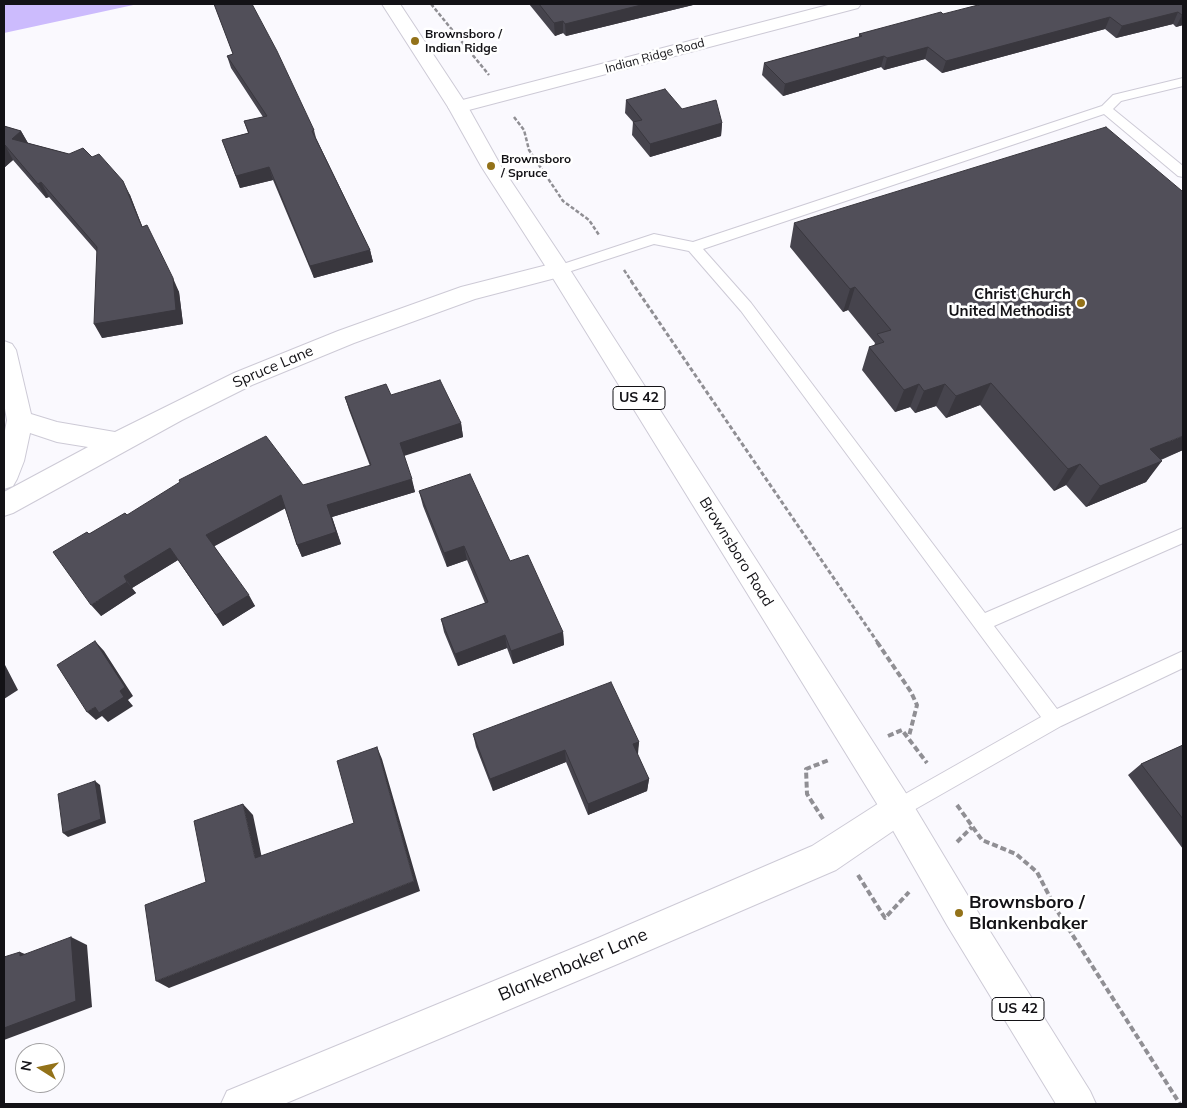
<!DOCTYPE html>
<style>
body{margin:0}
#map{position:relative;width:1187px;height:1108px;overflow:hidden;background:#faf9fe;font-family:Mulish,sans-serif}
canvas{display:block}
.frame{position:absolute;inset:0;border:5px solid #131216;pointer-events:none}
.north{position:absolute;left:15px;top:1043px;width:50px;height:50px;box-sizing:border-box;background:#fff;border:1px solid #a1a0a2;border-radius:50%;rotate:280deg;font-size:14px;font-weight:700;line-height:20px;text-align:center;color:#131216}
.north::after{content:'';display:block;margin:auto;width:18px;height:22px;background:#937219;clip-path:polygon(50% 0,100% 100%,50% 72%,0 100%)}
</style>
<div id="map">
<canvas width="1187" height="1108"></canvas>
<div class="frame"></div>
<div class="north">N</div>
</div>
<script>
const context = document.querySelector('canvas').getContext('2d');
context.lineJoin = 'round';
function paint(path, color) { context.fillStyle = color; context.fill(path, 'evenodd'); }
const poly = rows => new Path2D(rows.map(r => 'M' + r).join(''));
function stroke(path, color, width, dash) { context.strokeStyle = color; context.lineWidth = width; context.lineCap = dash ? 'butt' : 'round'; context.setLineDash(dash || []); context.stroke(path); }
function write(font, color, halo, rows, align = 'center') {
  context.font = font + ' Mulish,sans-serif'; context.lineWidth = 5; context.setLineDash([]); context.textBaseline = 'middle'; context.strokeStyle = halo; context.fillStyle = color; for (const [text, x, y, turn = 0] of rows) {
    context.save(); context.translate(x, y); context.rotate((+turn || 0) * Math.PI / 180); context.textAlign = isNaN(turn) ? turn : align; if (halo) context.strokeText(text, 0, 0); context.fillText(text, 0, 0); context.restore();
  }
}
const green = poly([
 [4,4,138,4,4,33]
]);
const pathFar2 = poly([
 [431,4,489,75],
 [514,117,524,130,529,150,563,201,589,220,599,235],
 [624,270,632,282]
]);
const pathFar1 = poly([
 [631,281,878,643]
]);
const path = poly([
 [877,642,911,692,917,705,909,736],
 [888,736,902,730,927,763],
 [957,805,982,840,1016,854,1037,872,1056,909,1180,1104],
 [823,819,807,794,806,769,829,760],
 [957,842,972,827],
 [858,875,885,918,909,892]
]);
const lane = poly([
 [1183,78,1183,86,1121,101,1113,109,1183,166,1183,177,1178,176,1104,114,703,249,751,303,985,613,1183,528,1183,543,994,626,1057,709,1183,651,1183,668,1061,726,898,819,891,816,888,809,891,802,1041,717,741,311,689,251,654,244,559,275,554,273,552,270,554,267,654,234,693,242,1102,106,1113,95,1183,78]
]);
const street = poly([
 [832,4,861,4,858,8,465,111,458,113,451,111,448,107,451,103,832,4],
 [559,262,567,265,570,270,567,275,475,299,354,343,252,385,182,420,13,513,4,516,4,492,88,447,57,442,30,433,24,461,17,479,13,486,4,489,4,436,7,420,4,403,4,341,12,344,16,350,31,414,57,422,115,432,234,373,338,331,461,287,559,262]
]);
const secondary = poly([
 [898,793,909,798,914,809,909,820,836,870,620,963,284,1104,221,1104,227,1091,598,938,812,846,887,798,898,793]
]);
const primary = poly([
 [382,4,400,4,468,107,501,166,567,265,909,798,971,901,1090,1091,1096,1104,1056,1104,947,925,887,820,551,275,481,166,448,107,382,4]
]);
const wall = poly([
 [214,4,314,130,316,138,370,250,373,262,314,278,273,180,240,188,222,140,248,133,244,121,263,117,231,68,227,56,233,54],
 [529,4,693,4,693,5,566,36,563,33,555,36],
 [1183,4,1183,25,1176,27,1173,24,1116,38,1105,29,942,73,925,59,884,70,881,67,783,96,762,75,764,63,859,37,859,34,943,14],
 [626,100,682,109,722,123,721,136,650,157,632,135,633,122,625,113],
 [4,126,21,131,28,143,69,154,92,157,130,195,142,227,179,292,183,324,102,338,97,252,49,197,46,198,13,160,5,167,4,166],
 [794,223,1183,450,1161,460,1146,482,1086,507,1066,485,1054,491,980,405,946,418,936,406,915,413,910,407,895,412,862,370,869,347,874,346,875,343,848,310,843,312,790,247],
 [391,395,461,423,463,437,404,455,415,492,332,517,341,544,302,557,297,545,285,508,214,546,255,606,223,626,178,560,132,588,136,593,101,616,89,534,127,515,303,485,370,466,349,410,345,397],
 [419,491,510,561,563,632,564,645,513,664,507,648,458,666,444,632,441,619,485,603,467,560,447,567,423,506],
 [473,734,639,742,637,754,649,779,647,791,588,815,566,762,493,791,476,747],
 [1183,745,1183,849,1128,775,1141,764]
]);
const shadedWall = poly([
 [645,4,693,4,693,5,566,36,565,24],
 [1178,12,1173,24,1116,38,1122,26],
 [1182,15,1183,15,1183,25,1176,27],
 [1110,17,1105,29,942,73,946,61],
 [563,21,563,33,555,36,554,23],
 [928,47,925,59,884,70,887,58],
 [884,56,881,67,783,96,785,84],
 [722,123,721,136,650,157,650,144],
 [21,131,29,145,12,139],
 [5,145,13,160,5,167,4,164,4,147],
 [269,167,273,180,240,188,236,176],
 [123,181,130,195,148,241,142,227],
 [41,182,49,197,46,198,38,184],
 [370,250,373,262,314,278,310,266],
 [173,278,179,292,183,324,102,338,94,324],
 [855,287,848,310,843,312,850,289],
 [991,383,980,405,946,418,956,396],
 [919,384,910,407,895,412,904,390],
 [945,384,936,406,915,413,924,391],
 [461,423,463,437,404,456,400,443],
 [1183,436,1183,450,1135,470,1150,449],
 [1162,461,1146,482,1086,507,1100,486],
 [1080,464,1066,485,1054,491,1068,469],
 [412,479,415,492,332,517,341,544,302,557,297,545,327,505],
 [281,495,286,508,213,547,206,535],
 [464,546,467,560,447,567,444,553],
 [170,548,178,560,132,588,124,576],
 [127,582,136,593,101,616,91,605],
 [249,595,255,606,223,626,216,615],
 [563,632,564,645,513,664,511,651],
 [505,635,507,648,458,666,455,654],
 [95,641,104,651,133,696,128,700,133,706,108,722,102,716,96,720,87,712,120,691],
 [4,663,18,690,4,699],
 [639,742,638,754,632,756,633,744],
 [377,747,382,759,420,891,169,988,156,981,414,881],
 [565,750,566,762,493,791,490,779],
 [649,779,647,791,588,815,588,804],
 [95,781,100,785,106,823,68,837,63,833],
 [243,804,253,815,264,868,255,858],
 [71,937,87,945,92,1007,4,1040,4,1028],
 [20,952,37,959,20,956]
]);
const building = poly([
 [214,4,252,4,277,51,314,130,312,131,370,250,310,266,269,167,236,176,222,140,249,133,244,121,267,116,227,56,233,54,214,4],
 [539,4,645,4,565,24,563,21,554,23,539,4],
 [982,4,1183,4,1183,15,1182,15,1178,12,1122,26,1110,17,946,61,928,47,887,58,884,56,785,84,764,63,862,36,859,34,941,12,943,14,982,4],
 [665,89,682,109,716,100,722,123,650,144,633,122,642,120,626,100,665,89],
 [4,126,21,131,12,139,69,154,83,148,92,157,99,154,123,181,142,227,147,225,173,278,176,310,94,324,97,247,41,182,38,184,5,145,4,147,4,126],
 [1106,127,1182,191,1183,190,1183,436,1150,449,1162,461,1100,486,1080,464,1068,469,991,383,956,396,945,384,924,391,919,384,904,390,869,347,884,342,877,334,891,330,855,287,850,289,794,223,1106,127],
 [440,380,461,423,400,443,412,479,327,505,336,532,297,545,281,495,206,535,249,595,216,615,170,548,124,576,127,582,91,605,53,552,87,532,89,534,125,513,127,515,180,482,179,480,266,436,303,485,371,465,345,397,386,384,391,395,440,380],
 [470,474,510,561,528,555,563,632,511,651,505,635,455,654,441,619,488,602,464,546,444,553,419,491,470,474],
 [95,641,125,687,120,691,124,697,99,713,95,707,87,712,57,665,95,641],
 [611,682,639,742,633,744,649,779,588,804,565,750,490,779,473,734,611,682],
 [1183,745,1183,819,1141,764,1183,745],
 [377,747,414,881,156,981,145,905,206,882,194,821,243,804,255,858,354,823,337,761,377,747],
 [95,781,101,819,63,833,58,794,95,781],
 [71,937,76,1001,4,1028,4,957,20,952,20,956,71,937]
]);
const markers = [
 [415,41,5,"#937219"],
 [491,166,5,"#937219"],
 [1081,303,5,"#937219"],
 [959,913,5,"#937219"]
];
const farPoinames = [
 ["Brownsboro /",425,34],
 ["Indian Ridge",425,48],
 ["Brownsboro",501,159],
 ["/ Spruce",501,173]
];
const farStreetnames = [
 ["Indian Ridge Road",655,56,-15]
];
const shields = [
 [639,398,52],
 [1018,1009,52]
];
const shieldNames = [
 ["US 42",639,398],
 ["US 42",1018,1009]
];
const poiNames = [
 ["Christ Church",1071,294],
 ["United Methodist",1071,311]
];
const streetNames = [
 ["Spruce Lane",273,367,-23],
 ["Brownsboro Road",736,552,58]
];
const nearPoinames = [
 ["Brownsboro /",969,903],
 ["Blankenbaker",969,924]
];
const nearStreetnames = [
 ["Blankenbaker Lane",573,965,-23]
];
paint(green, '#ccbbfd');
stroke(lane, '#cdcad6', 2);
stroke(street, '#cdcad6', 2);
stroke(secondary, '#cdcad6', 2);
stroke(primary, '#cdcad6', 2);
stroke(pathFar2, '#908f94', 2.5, [4, 2]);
stroke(pathFar1, '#908f94', 3, [4.5, 2.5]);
stroke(path, '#908f94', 4, [6, 3]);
paint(lane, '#fff');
paint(street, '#fff');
paint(secondary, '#fff');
paint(primary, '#fff');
paint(wall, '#46444d');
paint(shadedWall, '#39373e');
paint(building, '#514f59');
stroke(building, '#39373e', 1);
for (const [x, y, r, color] of markers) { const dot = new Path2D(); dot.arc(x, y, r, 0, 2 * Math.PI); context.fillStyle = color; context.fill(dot); stroke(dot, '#fff', 2); }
write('bold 12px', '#131216', '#fff', farPoinames, 'left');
write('12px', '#131216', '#fff', farStreetnames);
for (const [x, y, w] of shields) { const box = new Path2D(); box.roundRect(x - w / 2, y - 11.5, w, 23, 4); context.fillStyle = '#fff'; context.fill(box); stroke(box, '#131216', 1); }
write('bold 14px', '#131216', null, shieldNames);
write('bold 15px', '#131216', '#fff', poiNames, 'right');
write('15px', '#131216', '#fff', streetNames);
write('bold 18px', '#131216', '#fff', nearPoinames, 'left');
write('18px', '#131216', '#fff', nearStreetnames);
</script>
